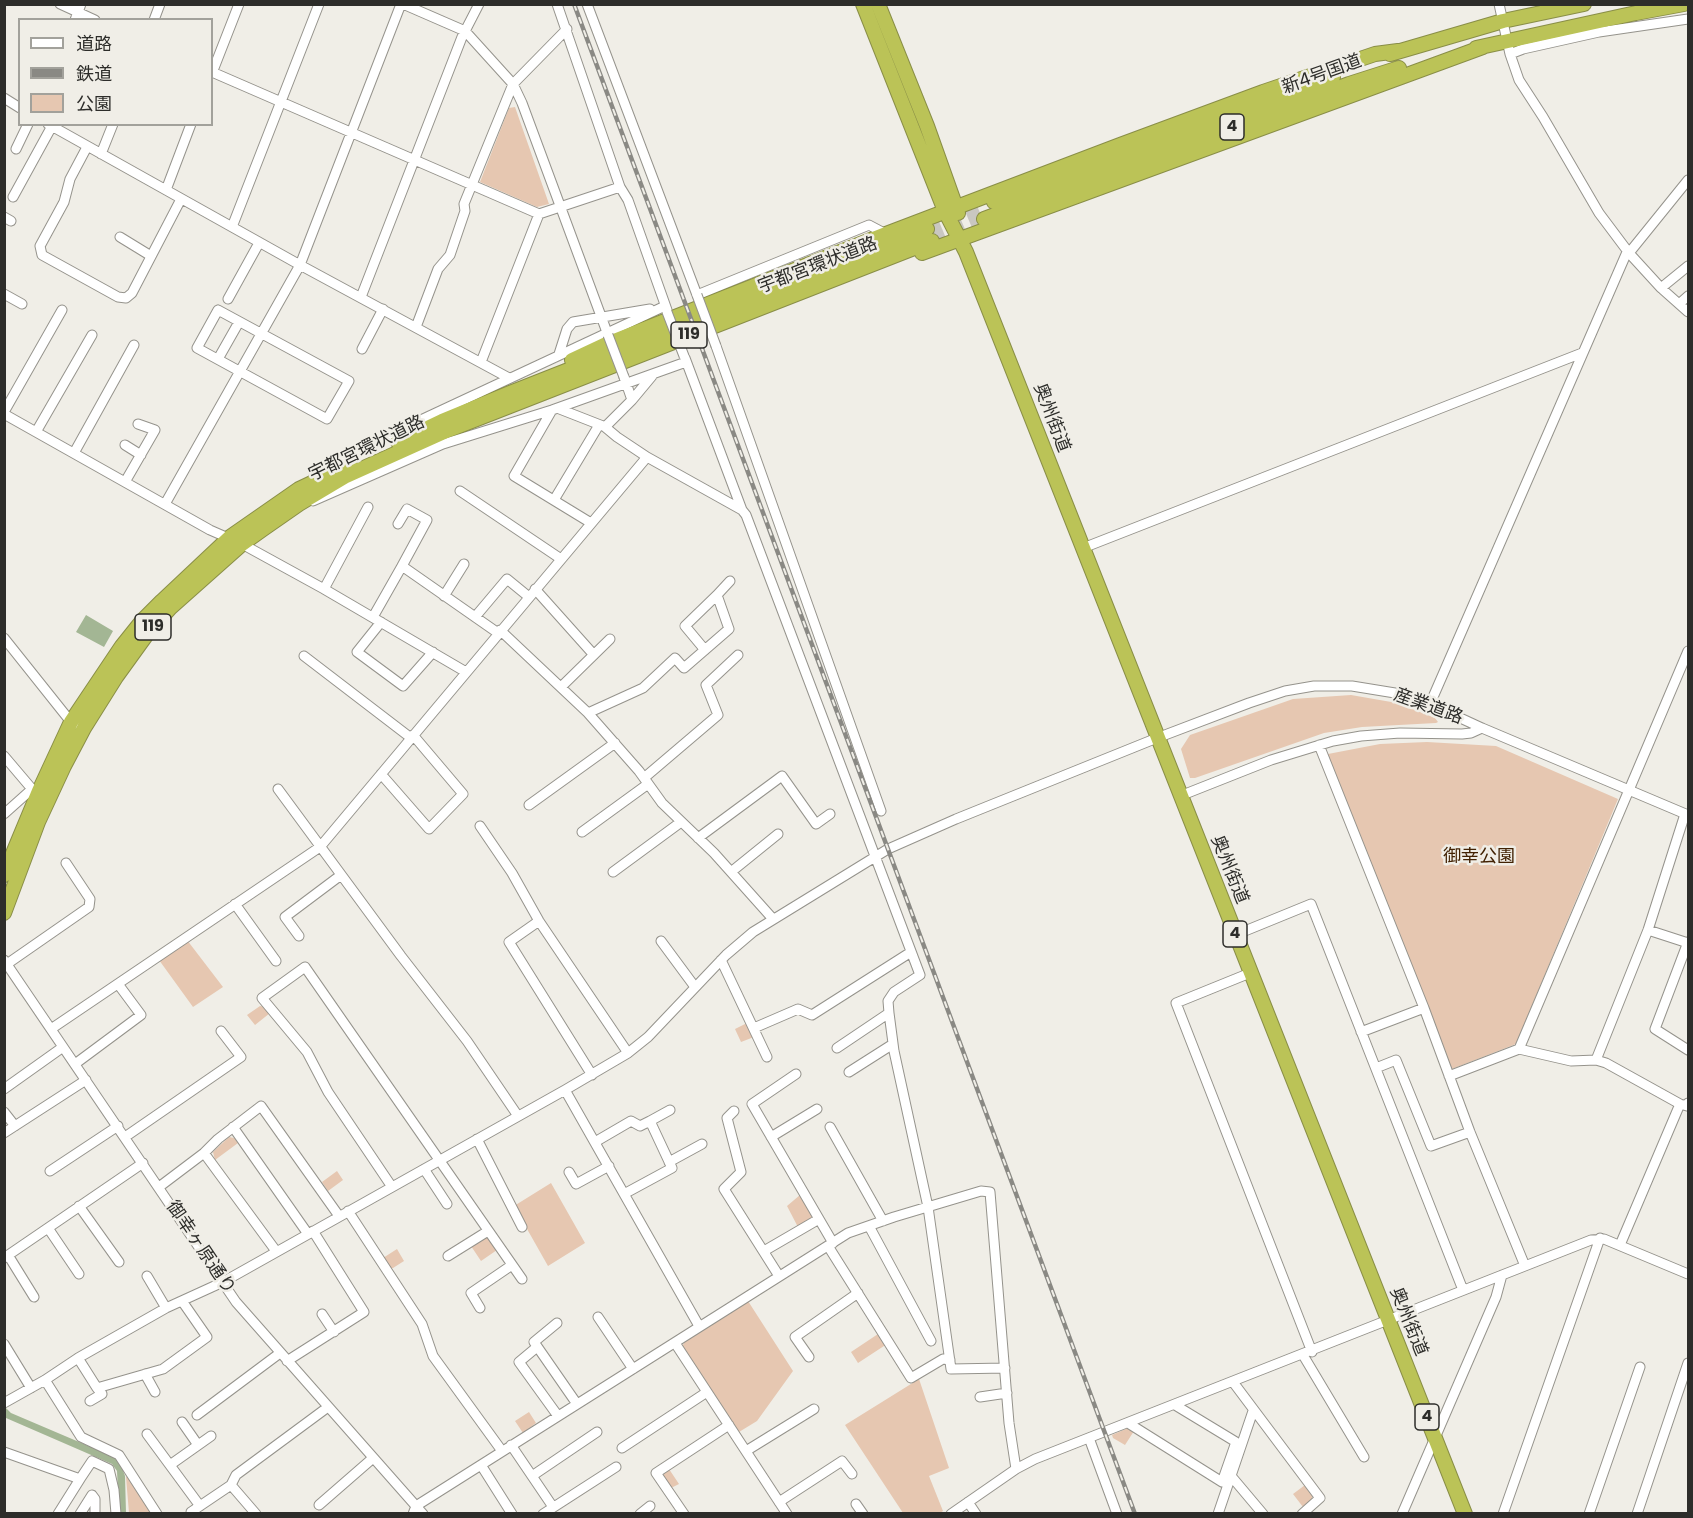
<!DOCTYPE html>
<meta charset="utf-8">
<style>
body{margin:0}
#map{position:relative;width:1693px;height:1518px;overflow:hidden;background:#f0eee7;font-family:Poppins,"Noto Sans JP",sans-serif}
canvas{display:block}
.frame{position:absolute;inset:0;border:6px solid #2d2d2a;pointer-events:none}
.legend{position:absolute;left:18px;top:18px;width:195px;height:108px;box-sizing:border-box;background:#f0eee7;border:2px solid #a2a19b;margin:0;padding:8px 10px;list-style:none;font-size:18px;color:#2d2d2a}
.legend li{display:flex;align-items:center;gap:12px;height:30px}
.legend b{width:30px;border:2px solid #a2a19b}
</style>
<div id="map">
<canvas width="1693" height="1518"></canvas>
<div class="frame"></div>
<ul class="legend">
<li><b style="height:8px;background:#fff"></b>道路</li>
<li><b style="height:8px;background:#8a8984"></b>鉄道</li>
<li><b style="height:16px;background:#e6c7b1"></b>公園</li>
</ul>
</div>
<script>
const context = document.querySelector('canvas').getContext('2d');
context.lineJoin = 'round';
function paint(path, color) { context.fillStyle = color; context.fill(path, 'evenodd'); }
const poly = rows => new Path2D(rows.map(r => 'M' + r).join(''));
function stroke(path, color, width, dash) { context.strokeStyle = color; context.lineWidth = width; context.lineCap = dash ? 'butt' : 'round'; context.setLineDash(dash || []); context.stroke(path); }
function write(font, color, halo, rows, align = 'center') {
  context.font = font + ' Poppins,"Noto Sans JP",sans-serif'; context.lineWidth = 5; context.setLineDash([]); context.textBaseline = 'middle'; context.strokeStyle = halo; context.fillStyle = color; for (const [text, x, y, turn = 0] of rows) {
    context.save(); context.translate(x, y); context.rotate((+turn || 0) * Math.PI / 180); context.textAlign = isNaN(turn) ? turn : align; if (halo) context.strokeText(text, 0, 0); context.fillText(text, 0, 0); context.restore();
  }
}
const green = poly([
 [515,107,549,204,537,207,480,182,509,108],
 [1351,695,1397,703,1435,718,1438,722,1436,723,1362,727,1324,733,1195,778,1190,778,1181,749,1190,735,1293,699],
 [1427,742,1496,746,1618,799,1516,1044,1452,1069,1324,763,1328,754,1380,744],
 [187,940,223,987,193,1007,159,960],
 [260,1006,266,1007,270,1013,255,1025,247,1015],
 [745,1024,749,1025,754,1037,741,1042,735,1029],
 [229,1137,234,1138,238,1143,215,1160,213,1152],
 [337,1171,343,1180,328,1191,322,1182],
 [551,1183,585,1243,548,1266,514,1206],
 [800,1195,816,1220,799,1229,787,1206],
 [483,1237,487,1237,497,1250,481,1261,471,1246],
 [397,1249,404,1261,393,1268,389,1268,383,1258],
 [748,1301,793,1371,757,1421,739,1432,682,1347,686,1339],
 [878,1334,887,1344,858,1363,851,1352],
 [919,1379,949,1468,929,1476,943,1511,940,1513,903,1513,845,1425],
 [529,1412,536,1423,523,1433,515,1421],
 [1128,1428,1134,1431,1125,1445,1113,1438,1112,1435],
 [669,1469,679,1484,671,1488,663,1477,665,1471],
 [129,1476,153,1513,129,1513,126,1477],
 [1305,1485,1312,1494,1312,1500,1303,1507,1293,1494]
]);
const water = poly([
 [86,615,113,631,104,647,76,632],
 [4,1406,11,1413,119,1459,125,1476,126,1513,119,1513,117,1471,112,1464,6,1418]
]);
const highwayTunnel = poly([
 [927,229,978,208],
 [932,241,984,219]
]);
const minor = poly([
 [60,4,95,20],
 [403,4,465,31,513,84,522,103,608,335],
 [557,4,620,187,628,200,667,310],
 [587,4,697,295,869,225,886,234],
 [1499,4,1510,54,1519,80,1543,117,1599,213,1629,253,1661,288,1688,312],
 [75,20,81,4],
 [154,20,160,4],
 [1510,54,1523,49,1599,32,1688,19],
 [212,72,539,214,620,187],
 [212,73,239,4],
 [4,98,20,108],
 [48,124,300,265,509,378],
 [87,147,70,179,64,202,40,246,42,255,118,297,126,298,132,293,181,199],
 [16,149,28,124],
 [101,154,113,124],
 [166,190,191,124],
 [13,197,52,126],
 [4,217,11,221],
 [232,227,319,4],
 [120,237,151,256],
 [1629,253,1688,180],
 [1661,288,1688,266],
 [4,294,22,304],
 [361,297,462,37,479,4],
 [228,299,259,243],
 [1679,304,1688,296],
 [218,310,349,381,327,419,197,348,218,310],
 [416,327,438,269,450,255,465,211,464,204,513,84,567,29],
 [716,346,881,811],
 [362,349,383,309],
 [559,354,567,329,573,322,650,309],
 [218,359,239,322],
 [481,362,539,214],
 [632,400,652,376],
 [557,408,603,426],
 [552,410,514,476,591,523],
 [4,412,62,310],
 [4,414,210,530,242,544,324,589,466,672],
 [36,432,92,335],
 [125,445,141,455],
 [74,453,134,345],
 [647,457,742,510,685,358],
 [313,478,350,453,665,306],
 [125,482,155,430,138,424],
 [460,491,561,559],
 [554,500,599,425],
 [313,501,443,444,552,410,686,362],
 [165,504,300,265,401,4],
 [742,510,746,515,920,975,894,992,888,1001,889,1013,894,1051,928,1207,951,1369,1005,1368],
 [398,524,407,509,427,520,402,566],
 [1083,548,1582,353],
 [324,589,368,507],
 [535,589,594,655],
 [444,596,464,564],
 [373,617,402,566,498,633],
 [475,617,507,579,529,597],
 [381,622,357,652,403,686,433,652],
 [500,630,588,713,639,771,662,803,714,853,773,919],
 [4,638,71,722,76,724],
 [705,650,685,626,717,595],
 [304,656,411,738],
 [561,687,610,639],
 [1430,704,1627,252],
 [588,713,643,688,675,658,684,668,729,629,717,595,730,581],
 [1319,745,1424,1008,1470,1132,1525,1266],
 [4,756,32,789,4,814],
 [381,774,429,829,463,794,413,735],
 [644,778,718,715,706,685,738,655],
 [278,789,401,956,467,1041,518,1116],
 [1180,796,1271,760,1333,741,1361,736,1400,733,1462,734,1471,733,1482,728],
 [529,805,615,743],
 [480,826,512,873,539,921,628,1053],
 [582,832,648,784],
 [698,838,782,776,816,824,830,814],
 [613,872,681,822],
 [731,872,778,834],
 [235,904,276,961],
 [539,921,509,942,592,1075],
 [1648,930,1688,943],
 [1235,935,1311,904,1463,1290],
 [299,936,285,917,341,875],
 [661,941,695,987],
 [1688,942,1655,1029,1688,1050],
 [4,960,236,1302,423,1514],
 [721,960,767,1057],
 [7,964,89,907,90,899,66,863],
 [1250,973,1176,1003,1312,1352],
 [754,1028,798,1009,812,1015,911,952],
 [51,1029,320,847,647,457,617,437,605,427,632,400,624,377],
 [1361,1032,1424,1008],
 [837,1048,889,1013],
 [1519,1049,1688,651],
 [1596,1060,1648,930,1685,814],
 [75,1064,141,1015,118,984],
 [1376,1068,1396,1060,1431,1146,1470,1132],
 [849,1072,893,1044],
 [796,1074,752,1104,833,1243],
 [1449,1076,1519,1049,1571,1061,1596,1060,1606,1063,1680,1104,1687,1106,1688,1103],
 [4,1089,63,1047],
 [565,1090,699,1326],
 [734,1111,727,1118,741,1172,724,1189,779,1276],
 [4,1112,15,1126],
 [650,1121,670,1110],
 [233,1127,308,1234],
 [830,1127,883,1221],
 [4,1133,86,1080],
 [125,1137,241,1057,221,1031],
 [771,1137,817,1109],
 [477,1139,522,1227],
 [595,1142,631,1121,640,1126,650,1121,672,1168,624,1194],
 [204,1153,276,1251],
 [669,1162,702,1144],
 [424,1169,447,1204],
 [50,1171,118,1126],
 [569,1172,576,1184,609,1166],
 [159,1187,204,1153,218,1139,261,1106,339,1216],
 [392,1187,328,1092,307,1052,262,998,305,967,522,1279],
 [79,1206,119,1262],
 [348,1211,422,1324,433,1356,502,1451],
 [869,1226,931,1341],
 [48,1228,79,1274],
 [1620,1245,1680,1104],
 [828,1246,911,1378,943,1359,950,1360],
 [764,1251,819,1219],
 [8,1255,34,1297],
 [448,1256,488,1231],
 [4,1258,143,1163],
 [147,1276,166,1308],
 [480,1308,471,1293,512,1265],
 [322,1314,334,1332],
 [598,1317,633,1369],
 [557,1323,534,1342,577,1404],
 [675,1343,787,1514],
 [4,1344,31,1388],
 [537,1347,519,1362,558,1416],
 [1303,1355,1364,1457],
 [809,1357,795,1337,858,1293],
 [78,1358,97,1388,163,1369,207,1337,182,1301],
 [287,1361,364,1312,313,1231],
 [145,1374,155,1392],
 [45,1380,81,1437,119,1455,157,1514],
 [1233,1382,1320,1498,1302,1514],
 [980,1397,1007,1393],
 [90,1401,102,1394,97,1388],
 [4,1403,45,1380,78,1358,166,1308,223,1282,565,1090,628,1053,648,1037,726,955,753,932,888,849,956,819,1157,738,1249,703,1285,691,1314,686,1352,686,1395,693,1430,704,1482,728,1688,815],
 [197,1415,280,1353],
 [182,1422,198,1445],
 [1128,1423,1222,1482,1236,1442,1175,1405],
 [147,1434,200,1506],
 [1089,1438,1117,1514],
 [511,1445,553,1507],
 [622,1448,707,1392],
 [746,1451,814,1409],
 [4,1452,80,1479,92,1461,109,1469,114,1490,116,1514],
 [170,1465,211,1436],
 [481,1465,512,1514],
 [532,1476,597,1432],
 [1231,1476,1263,1514],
 [231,1485,256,1514],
 [779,1502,842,1461,852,1474],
 [968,1502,976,1514],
 [856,1504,863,1514],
 [319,1505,373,1458],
 [58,1514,80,1479],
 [80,1514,92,1495,95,1499,95,1514],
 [193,1514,191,1512,231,1485,236,1475,328,1407],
 [413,1514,416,1506,848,1233,894,1217,981,1191,990,1192,1009,1423,1016,1469],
 [543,1514,616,1467],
 [640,1514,650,1506],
 [684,1514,656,1473,729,1425],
 [951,1514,1016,1469,1035,1459,1591,1240,1604,1239,1688,1274],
 [1218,1514,1253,1411],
 [1402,1514,1496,1297,1502,1275],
 [1503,1514,1600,1238],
 [1589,1514,1640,1367],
 [1637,1514,1688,1363]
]);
const highway = poly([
 [863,4,945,211,966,252,1465,1514],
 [878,4,927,126,958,213],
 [1476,48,1636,13,1684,4],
 [1390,54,1503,21,1584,4],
 [994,202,1333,77],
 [984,219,1349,84,1399,68],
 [922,253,1483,47],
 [572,360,604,345,886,234,1120,145,1263,92,1375,54,1398,51],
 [398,442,442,421,510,393,927,229],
 [4,875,39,791,71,722,122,646,142,621,162,601,230,537,299,489,350,465],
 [4,913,38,822,64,766,84,728,116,677,150,630,170,608,242,544,263,529,299,504,346,476,446,431,932,241]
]);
const rail = poly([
 [574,4,1135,1514]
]);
const minorBridge = poly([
 [697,295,716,346],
 [667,312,684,356],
 [608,335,624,377]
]);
const shields = [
 [1232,127,24],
 [689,335,36],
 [153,627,36],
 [1235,934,24],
 [1427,1417,24]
];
const shieldNames = [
 ["4",1232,127],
 ["119",689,335],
 ["119",153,627],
 ["4",1235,934],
 ["4",1427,1417]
];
const streetNames = [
 ["新4号国道",1322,75,-20],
 ["宇都宮環状道路",818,266,-21],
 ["奥州街道",1051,418,69],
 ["宇都宮環状道路",367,449,-26],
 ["産業道路",1428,707,20],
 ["奥州街道",1229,870,68],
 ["御幸ヶ原通り",200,1248,56],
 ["奥州街道",1408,1322,68]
];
const parkNames = [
 ["御幸公園",1479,857]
];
paint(green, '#e6c7b1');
paint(water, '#a3b694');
stroke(highwayTunnel, '#c9c7c1', 14, [14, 7]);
stroke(minor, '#95938c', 11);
stroke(highway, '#898e47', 16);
stroke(minor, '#fff', 9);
stroke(highway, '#bbc357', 14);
stroke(rail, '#8a8984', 4.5);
stroke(rail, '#f0eee7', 2, [7]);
stroke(minorBridge, '#95938c', 11, []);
stroke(minorBridge, '#fff', 9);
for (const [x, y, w] of shields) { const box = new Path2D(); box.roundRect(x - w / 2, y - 13, w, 26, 4.5); context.fillStyle = '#f0eee7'; context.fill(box); stroke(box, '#2d2d2a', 1.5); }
write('bold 16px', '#2d2d2a', null, shieldNames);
write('18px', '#2d2d2a', '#f0eee7', streetNames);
write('18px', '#422203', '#f0eee7', parkNames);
</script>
